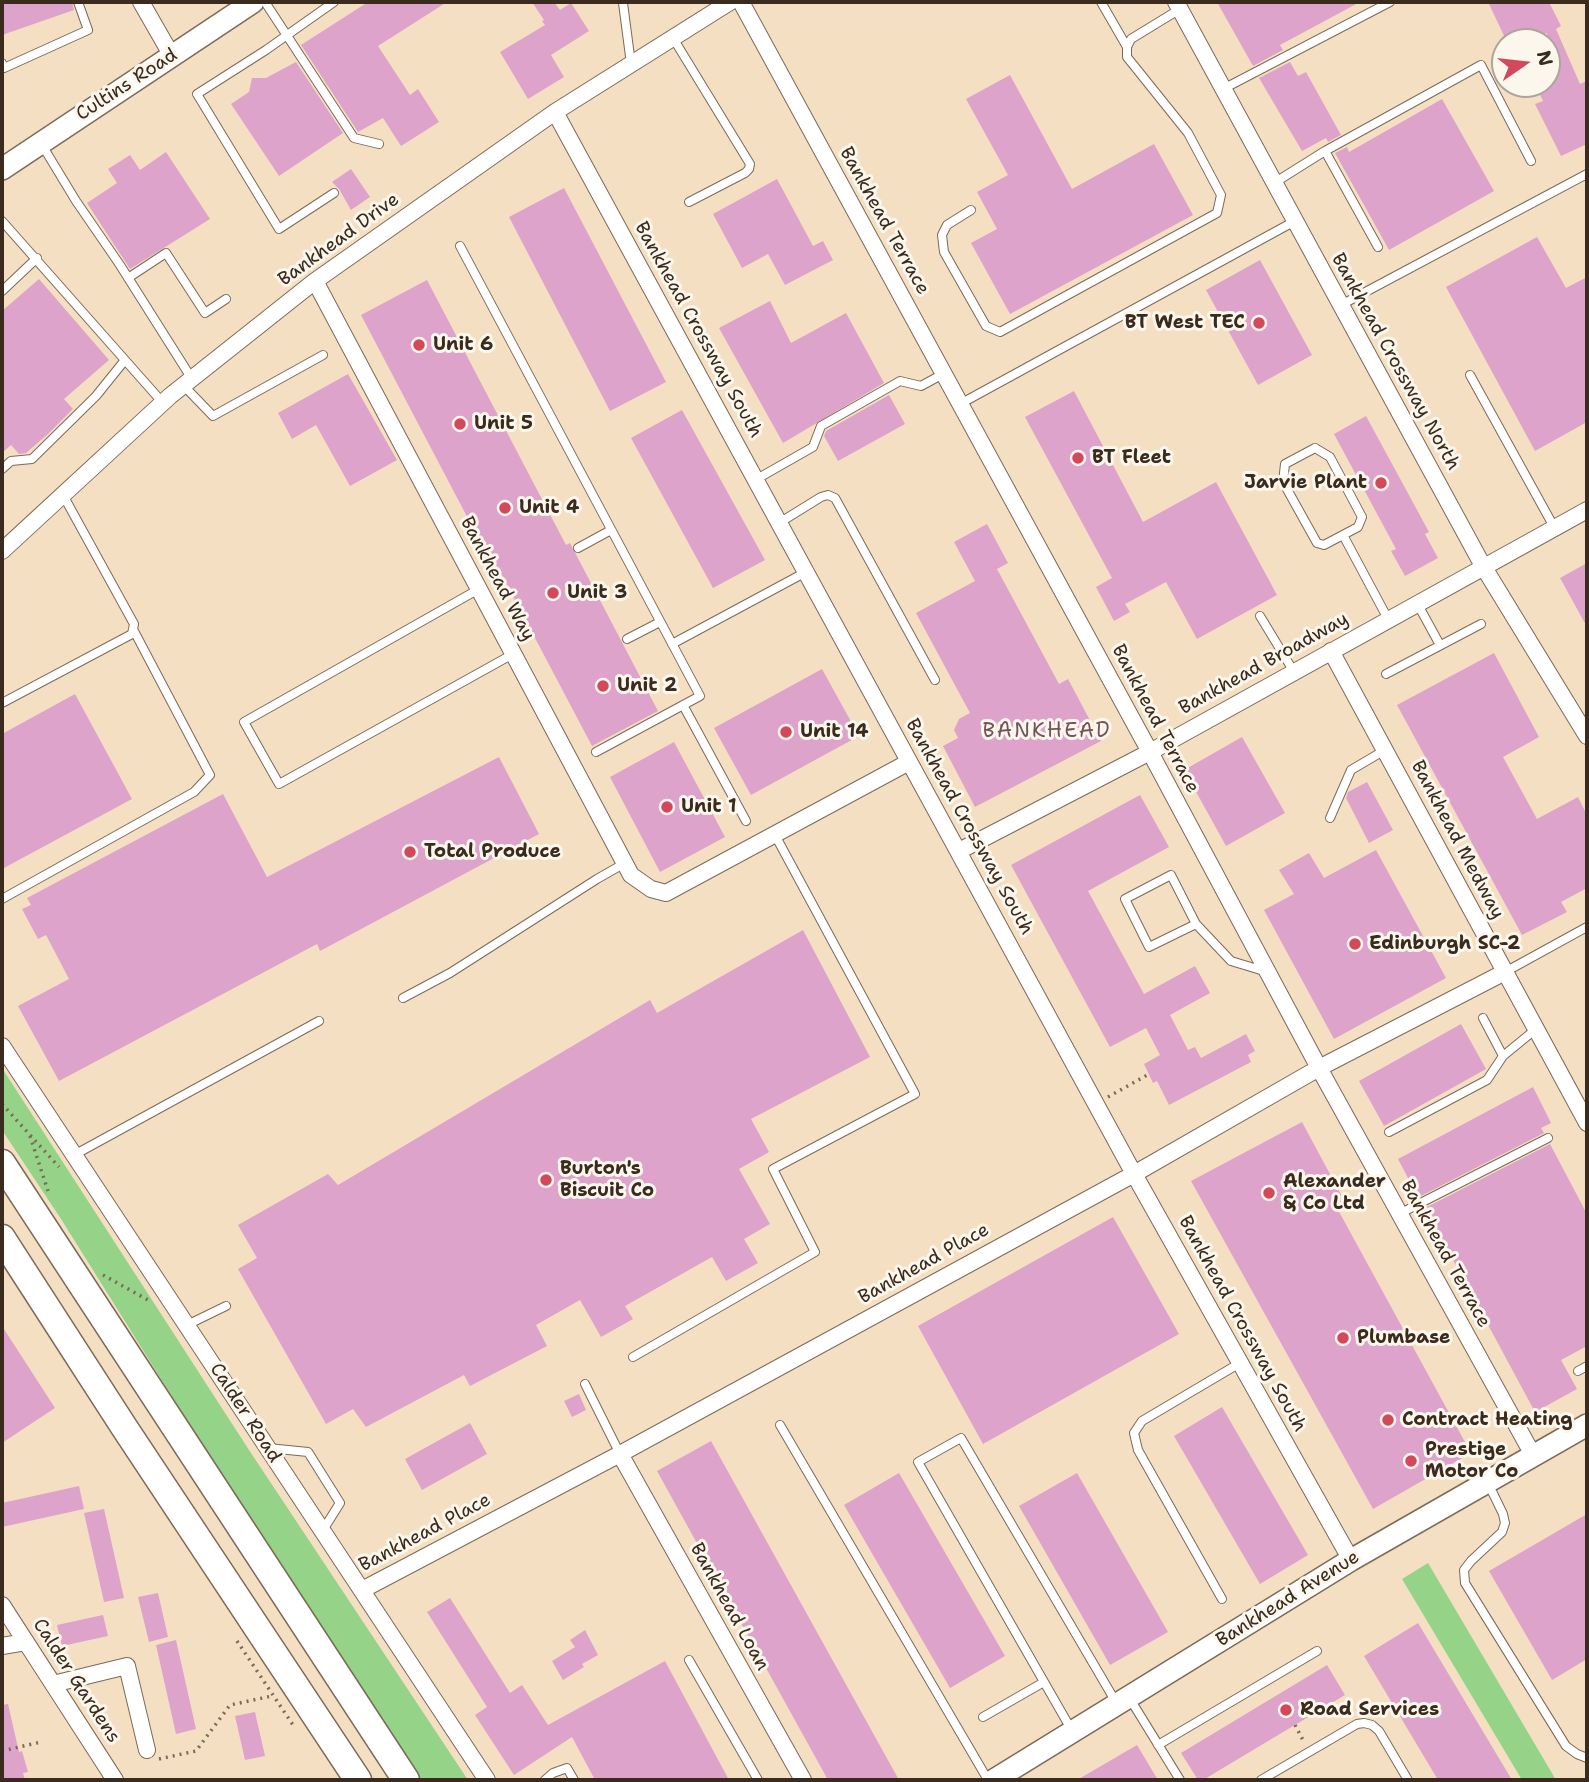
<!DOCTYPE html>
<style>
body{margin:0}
#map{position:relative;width:1589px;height:1782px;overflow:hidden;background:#f5dfc3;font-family:"Shantell Sans",sans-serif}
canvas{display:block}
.frame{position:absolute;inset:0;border:4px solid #3b2a1e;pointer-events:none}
.north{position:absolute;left:1491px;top:28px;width:70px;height:70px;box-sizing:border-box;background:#fbf7ec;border:2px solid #aea59a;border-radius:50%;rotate:76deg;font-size:19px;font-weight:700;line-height:28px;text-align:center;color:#3b2a1e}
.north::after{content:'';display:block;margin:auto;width:24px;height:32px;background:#d1495b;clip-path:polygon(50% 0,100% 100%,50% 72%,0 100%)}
</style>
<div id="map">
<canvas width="1589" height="1782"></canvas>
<div class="frame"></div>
<div class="north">N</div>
</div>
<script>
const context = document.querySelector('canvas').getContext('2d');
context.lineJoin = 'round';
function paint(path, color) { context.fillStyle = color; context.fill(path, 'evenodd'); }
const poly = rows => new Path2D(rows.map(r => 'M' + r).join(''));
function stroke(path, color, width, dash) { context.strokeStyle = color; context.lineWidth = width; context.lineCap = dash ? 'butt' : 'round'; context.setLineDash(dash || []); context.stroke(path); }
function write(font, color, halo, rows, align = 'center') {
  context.font = font + ' "Shantell Sans",sans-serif'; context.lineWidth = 6; context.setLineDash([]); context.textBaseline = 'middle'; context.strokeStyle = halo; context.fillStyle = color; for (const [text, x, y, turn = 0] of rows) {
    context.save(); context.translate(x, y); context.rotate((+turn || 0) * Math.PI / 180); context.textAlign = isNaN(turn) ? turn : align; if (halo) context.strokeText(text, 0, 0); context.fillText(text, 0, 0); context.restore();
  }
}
const green = poly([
 [2,1068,249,1450,468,1780,419,1780,291,1587,61,1219,2,1130],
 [1428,1563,1556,1780,1522,1780,1402,1579]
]);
const building = poly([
 [2,2,72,2,74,10,2,35],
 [368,2,447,2,378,46,410,95,418,89,439,122,401,146,383,118,358,132,301,45],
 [532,2,554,2,560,10,571,3,589,31,551,55,564,77,528,99,500,52,545,25,542,21,544,20],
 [1217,2,1360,2,1280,45,1283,50,1253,66],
 [1488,2,1549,2,1561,26,1556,29,1580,84,1587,81,1587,144,1561,156,1535,104,1543,101,1535,84,1547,84,1547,33,1528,42,1507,42],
 [296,62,343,133,279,176,231,104,249,92,252,78,266,78],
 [1290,62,1298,76,1306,72,1341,135,1328,142,1326,138,1302,151,1259,78],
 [1010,75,1072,189,1154,144,1193,215,1010,314,971,243,997,229,977,192,1008,175,966,99],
 [1442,99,1494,191,1389,250,1335,153,1347,147,1349,152],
 [166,152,210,219,130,269,87,203,117,183,108,169,130,155,140,170],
 [351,169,370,197,351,210,339,189,332,182],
 [777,179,813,246,823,241,833,260,785,285,768,254,742,268,713,214],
 [564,188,666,382,610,411,509,217],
 [1537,237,1566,288,1587,277,1587,422,1535,451,1446,287],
 [1260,260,1312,355,1258,385,1206,290],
 [39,279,109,360,64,399,73,409,48,434,26,453,19,454,11,445,2,453,2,311],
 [427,280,566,545,570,543,658,711,592,746,497,566,494,568,361,315],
 [770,301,791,343,846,313,884,383,783,443,719,328],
 [348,374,397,460,350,486,316,425,292,439,278,413],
 [1074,391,1143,522,1216,482,1277,595,1197,639,1166,582,1125,604,1130,612,1114,621,1096,587,1112,578,1025,417],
 [889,395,905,424,838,461,824,436,826,431],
 [682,410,765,560,713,588,631,438],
 [1366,416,1429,532,1425,534,1438,558,1405,576,1391,551,1396,549,1334,434],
 [987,524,1008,563,997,569,1059,684,1068,679,1101,741,975,807,943,746,958,738,954,730,959,719,970,713,916,613,975,581,954,542],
 [1587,563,1587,627,1560,578],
 [1494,653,1539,737,1503,757,1537,819,1578,797,1587,815,1587,888,1561,902,1567,912,1522,935,1397,705],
 [822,669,859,736,751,795,714,728],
 [75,694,132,799,2,869,2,734],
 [1242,737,1285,813,1226,846,1184,770],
 [674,742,725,837,660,872,610,777],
 [499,757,539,834,320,951,317,944,59,1081,18,1006,69,979,46,935,38,939,22,909,31,905,27,898,223,794,267,877],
 [1367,782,1393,830,1369,843,1346,798,1348,792],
 [1140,795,1169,847,1088,891,1144,994,1195,966,1210,993,1170,1015,1188,1050,1195,1047,1201,1058,1246,1034,1255,1051,1248,1055,1251,1062,1169,1105,1157,1081,1153,1083,1144,1064,1160,1055,1146,1028,1110,1047,1011,865],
 [1376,850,1446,978,1334,1039,1264,910,1294,894,1279,870,1309,853,1324,878],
 [803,930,870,1057,751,1119,769,1152,739,1169,770,1224,744,1239,758,1263,726,1281,712,1257,625,1306,633,1319,601,1337,580,1300,536,1325,547,1346,470,1386,464,1375,366,1427,353,1409,326,1424,238,1269,257,1258,238,1225,328,1174,338,1185,650,1000,657,1013],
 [1461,1024,1486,1069,1384,1126,1359,1081],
 [1533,1087,1551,1123,1541,1128,1544,1133,1419,1197,1417,1195,1398,1159],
 [1302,1122,1346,1204,1337,1208,1471,1453,1373,1509,1191,1181],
 [1550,1144,1587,1214,1587,1346,1561,1360,1577,1389,1535,1412,1425,1208],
 [1113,1217,1179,1334,983,1444,918,1326],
 [2,1326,55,1408,2,1443],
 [579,1394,586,1410,572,1417,564,1401],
 [1222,1407,1308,1555,1260,1584,1174,1436],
 [470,1423,487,1454,422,1490,405,1459],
 [711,1441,899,1780,828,1780,657,1471],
 [899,1473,1005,1656,950,1688,844,1505],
 [1077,1473,1168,1632,1110,1665,1019,1506],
 [79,1486,84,1509,2,1527,2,1503],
 [104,1509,124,1598,104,1602,84,1513],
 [1587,1514,1587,1659,1552,1680,1489,1571],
 [158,1593,168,1637,149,1642,138,1597],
 [450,1598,510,1693,522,1685,548,1725,665,1661,729,1780,595,1780,572,1737,514,1775,475,1715,487,1707,427,1612],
 [103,1615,108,1636,62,1646,57,1625],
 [1418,1623,1512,1780,1438,1780,1364,1656],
 [585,1630,598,1655,582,1664,584,1667,563,1680,552,1661,575,1647,570,1640],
 [176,1640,196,1729,176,1734,156,1645],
 [1327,1665,1345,1695,1203,1780,1198,1780,1181,1753],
 [8,1704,19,1752,22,1751,28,1772,23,1773,25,1780,2,1780,2,1705],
 [255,1712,265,1756,245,1760,235,1716],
 [1137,1745,1158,1780,1077,1780]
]);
const path = poly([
 [1108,1097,1149,1074],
 [2,1104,59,1167],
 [30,1136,48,1191],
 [103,1275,148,1300],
 [237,1641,293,1725],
 [1295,1725,1304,1742],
 [2,1751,41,1742],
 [159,1759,196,1751,230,1705,272,1696]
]);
const service = poly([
 [265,2,354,138,379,144],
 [1101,2,1127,47],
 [623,3,631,64],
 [673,38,750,164,749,169,745,173,689,202],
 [2,63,4,68,88,30,78,2],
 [1223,89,1390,2],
 [42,145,76,201,120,265,192,379],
 [1325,151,1481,65,1531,161],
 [1274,183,1325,151,1378,247],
 [334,193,279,229,197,94,266,50,334,2],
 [971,210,947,225,942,235,944,252,986,326,1000,332,1217,213,1221,195,1188,133,1127,57,1127,47,1131,39,1180,9],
 [2,221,163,403],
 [460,246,700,696,596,752],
 [128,278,166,253,205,313,226,299],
 [2,291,37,258],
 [1341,305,1587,174],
 [1470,375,1554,527],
 [184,386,213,416,323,355],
 [960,404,1295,221],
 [1315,448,1330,457,1362,517,1358,527,1324,545,1317,543,1283,482,1285,464,1315,448],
 [2,469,11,461,32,459,96,396,125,360],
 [755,480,813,447,821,426,900,381,921,386,943,374],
 [779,523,821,497,828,495,835,498,935,680],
 [1343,535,1388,619],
 [578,548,611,530],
 [479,589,244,722,279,784,513,654],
 [1417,603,1440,645],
 [1260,616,1294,672],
 [627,639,660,622],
 [672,644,806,572],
 [1386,674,1481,624],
 [2,703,132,634,134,624,63,495],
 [683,705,746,821],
 [1330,818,1351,770,1385,750],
 [2,899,194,792,210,775,133,629],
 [1196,924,1149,947,1125,899,1171,875,1196,924,1231,961,1264,971],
 [1505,972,1587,927],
 [403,998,450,973,597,879,625,863],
 [1483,1018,1503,1056],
 [1389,1132,1487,1080,1503,1056,1536,1029],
 [74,1155,319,1021],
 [1399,1214,1548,1138],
 [187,1325,226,1306],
 [633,1357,815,1252,773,1169,915,1094,775,835],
 [1578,1371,1587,1366],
 [585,1384,620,1454],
 [780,1425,988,1780],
 [268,1448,308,1452,340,1503,323,1530],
 [1488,1483,1503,1514,1505,1523,1502,1532,1471,1561,1464,1570,1465,1583,1566,1746,1577,1754,1587,1758],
 [1222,1599,1138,1450,1134,1433,1142,1421,1240,1363],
 [689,1660,758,1780],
 [1130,1699,1180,1780],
 [983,1717,1044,1682],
 [1071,1729,918,1462,961,1438,1117,1704],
 [1158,1745,1317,1651],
 [545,1780,553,1773,567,1768,574,1780],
 [1261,1780,1357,1724,1364,1723,1372,1725,1379,1731,1408,1780]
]);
const minor = poly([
 [141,2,172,56],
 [741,2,1150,752,1319,1068,1533,1455],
 [1176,2,1483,566,1587,736],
 [555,112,1134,1174,1351,1560],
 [315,281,631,875,651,889,666,893,909,762],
 [2,551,170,396,315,281,555,112,730,2],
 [1331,651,1587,1123],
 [959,851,1150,752,1587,510],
 [2,1046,487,1780],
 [620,1454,803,1780],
 [362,1590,620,1454,1134,1174,1319,1068,1505,972],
 [2,1605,115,1780],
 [2,1646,26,1642],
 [53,1684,127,1666,147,1750]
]);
const tertiary = poly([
 [2,169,253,2],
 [994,1780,1351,1560,1587,1425]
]);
const primary = poly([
 [2,1163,406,1780],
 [2,1238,124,1427,358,1780]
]);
const markers = [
 [1259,323,7,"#d1495b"],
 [419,345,7,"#d1495b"],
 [460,424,7,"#d1495b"],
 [1078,458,7,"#d1495b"],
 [1381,483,7,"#d1495b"],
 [505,508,7,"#d1495b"],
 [553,593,7,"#d1495b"],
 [603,686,7,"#d1495b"],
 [786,732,7,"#d1495b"],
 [667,807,7,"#d1495b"],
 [410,852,7,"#d1495b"],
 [1355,944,7,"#d1495b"],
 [546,1180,7,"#d1495b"],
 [1269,1193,7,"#d1495b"],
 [1343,1338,7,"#d1495b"],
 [1388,1420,7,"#d1495b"],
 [1411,1461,7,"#d1495b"],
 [1286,1710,7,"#d1495b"]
];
const streetNames = [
 ["Cultins Road",127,85,-33],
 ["Bankhead Terrace",884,221,61],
 ["Bankhead Drive",339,240,-36],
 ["Bankhead Crossway South",698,330,61],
 ["Bankhead Crossway North",1395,362,61],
 ["Bankhead Way",497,579,62],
 ["Bankhead Broadway",1264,664,-29],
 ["Bankhead Terrace",1155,719,62],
 ["Bankhead Crossway South",969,827,61],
 ["Bankhead Medway",1457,840,62],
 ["Bankhead Terrace",1445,1254,61],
 ["Bankhead Place",924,1264,-29],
 ["Bankhead Crossway South",1242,1324,61],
 ["Calder Road",245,1413,57],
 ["Bankhead Place",425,1533,-28],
 ["Bankhead Avenue",1288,1599,-32],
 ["Bankhead Loan",729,1607,61],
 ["Calder Gardens",76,1681,57]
];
const poiNames = [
 ["BT West TEC",1245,323,"right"],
 ["Unit 6",433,345],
 ["Unit 5",474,424],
 ["BT Fleet",1092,458],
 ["Jarvie Plant",1367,483,"right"],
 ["Unit 4",519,508],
 ["Unit 3",567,593],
 ["Unit 2",617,686],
 ["Unit 14",800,732],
 ["Unit 1",681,807],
 ["Total Produce",424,852],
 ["Edinburgh SC-2",1369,944],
 ["Burton's",560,1169],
 ["Biscuit Co",560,1191],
 ["Alexander",1283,1182],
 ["& Co Ltd",1283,1204],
 ["Plumbase",1357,1338],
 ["Contract Heating",1402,1420],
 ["Prestige",1425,1450],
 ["Motor Co",1425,1472],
 ["Road Services",1300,1710]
];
const neighbourhoodNames = [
 ["BANKHEAD",1047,732]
];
paint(green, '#95d389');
paint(building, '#dda3cb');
stroke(service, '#7c6958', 10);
stroke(minor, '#7c6958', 18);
stroke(tertiary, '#7c6958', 24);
stroke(primary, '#7c6958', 29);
stroke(path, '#7c6958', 3.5, [2, 5]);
stroke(service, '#fff', 8);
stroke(minor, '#fff', 16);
stroke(tertiary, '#fff', 21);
stroke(primary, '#fff', 26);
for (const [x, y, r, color] of markers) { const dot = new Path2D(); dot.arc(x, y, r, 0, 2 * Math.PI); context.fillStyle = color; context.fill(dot); stroke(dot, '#fbf7ec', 2.5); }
write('19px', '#3b2a1e', '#fbf7ec', streetNames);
write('bold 19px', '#3b2a1e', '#fbf7ec', poiNames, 'left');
context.letterSpacing = '2px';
write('21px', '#74545b', '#fbf7ec', neighbourhoodNames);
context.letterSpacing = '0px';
</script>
